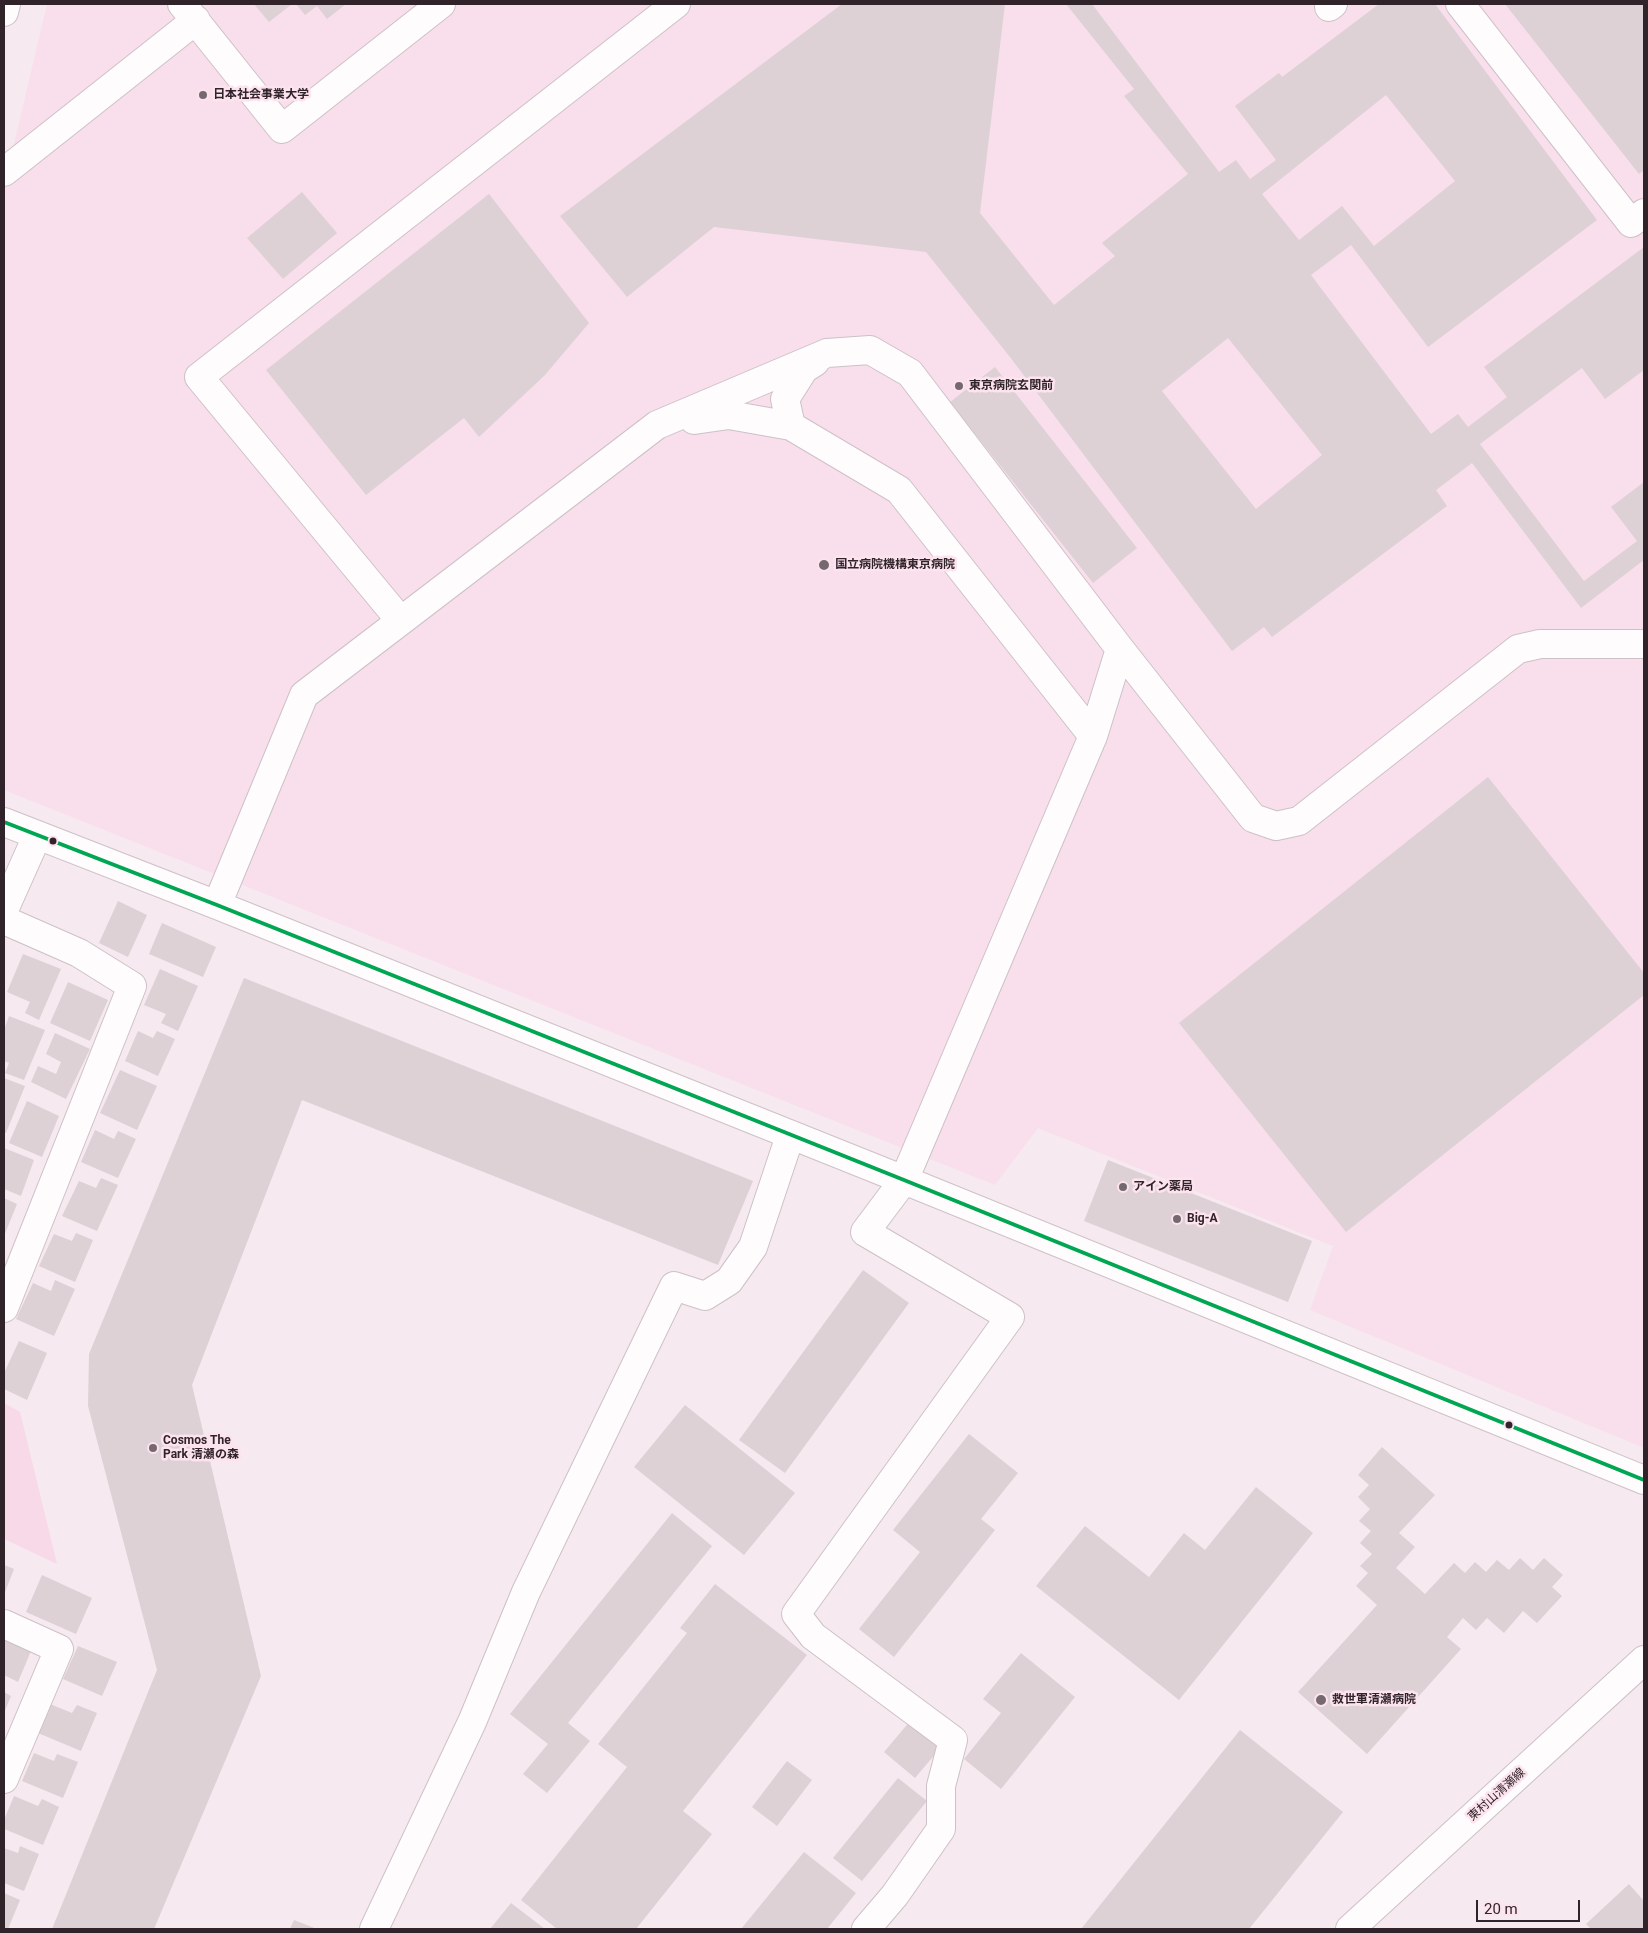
<!DOCTYPE html>
<meta charset="utf-8">
<style>
body{margin:0}
#map{position:relative;width:1648px;height:1933px;overflow:hidden;background:#f6e9ef;font-family:Roboto,sans-serif}
canvas{display:block}
.frame{position:absolute;inset:0;border:5px solid #30242a;pointer-events:none}
.scale{position:absolute;left:1476px;top:1900px;width:104px;height:22px;box-sizing:border-box;border:2px solid #30242a;border-top:0;padding-left:6px;font-size:15px;line-height:18px;white-space:nowrap;color:#30242a;-webkit-text-stroke:4px #fce3ee;paint-order:stroke}
</style>
<div id="map">
<canvas width="1648" height="1933"></canvas>
<div class="frame"></div>
<div class="scale">20 m</div>
</div>
<script>
const context = document.querySelector('canvas').getContext('2d');
context.lineJoin = 'round';
function paint(path, color) { context.fillStyle = color; context.fill(path, 'evenodd'); }
const poly = rows => new Path2D(rows.map(r => 'M' + r).join(''));
function stroke(path, color, width, dash) { context.strokeStyle = color; context.lineWidth = width; context.lineCap = dash ? 'butt' : 'round'; context.setLineDash(dash || []); context.stroke(path); }
function write(font, color, halo, rows, align = 'center') {
  context.font = font + ' Roboto,"Noto Sans JP",sans-serif'; context.lineWidth = 5; context.setLineDash([]); context.textBaseline = 'middle'; context.strokeStyle = halo; context.fillStyle = color; for (const [text, x, y, turn = 0] of rows) {
    context.save(); context.translate(x, y); context.rotate((+turn || 0) * Math.PI / 180); context.textAlign = isNaN(turn) ? turn : align; if (halo) context.strokeText(text, 0, 0); context.fillText(text, 0, 0); context.restore();
  }
}
const built = poly([
 [47,4,1644,4,1644,1448,1310,1310,1333,1246,1038,1128,995,1185,4,790,4,186]
]);
const green = poly([
 [4,1403,20,1412,57,1564,4,1539]
]);
const building = poly([
 [254,4,292,4,269,22],
 [296,4,346,4,327,19,317,6,305,15],
 [842,4,1005,4,980,213,1054,305,1115,256,1102,243,1188,174,1124,96,1134,89,1066,4,1092,4,1219,172,1236,160,1250,179,1276,160,1235,106,1279,73,1282,77,1379,4,1435,4,1597,220,1428,347,1351,245,1311,275,1431,434,1458,414,1468,427,1507,397,1484,367,1644,247,1644,370,1605,399,1582,368,1480,444,1584,581,1637,541,1611,507,1644,482,1644,560,1581,608,1472,463,1436,490,1447,506,1272,637,1264,627,1232,651,1010,357,926,252,714,227,627,297,560,216],
 [1386,95,1455,181,1374,246,1342,206,1299,240,1262,194],
 [1228,338,1322,455,1256,509,1162,391],
 [1505,4,1644,4,1644,170,1639,174],
 [302,192,337,233,283,279,247,238],
 [489,194,589,323,545,375,479,437,464,418,366,495,266,370],
 [995,367,1137,548,1093,583,950,402],
 [1488,777,1644,973,1644,995,1346,1232,1179,1023],
 [118,901,147,915,128,957,99,943],
 [162,923,216,947,203,977,149,954],
 [23,954,61,969,39,1020,25,1013,30,1002,7,992],
 [160,969,198,986,178,1031,161,1023,166,1014,144,1005],
 [244,978,753,1181,718,1265,302,1100,192,1385,261,1676,154,1929,52,1929,157,1670,88,1406,89,1354],
 [68,982,108,1000,90,1041,50,1023],
 [9,1016,45,1030,24,1080,5,1073,9,1063,4,1061,4,1030],
 [138,1031,153,1038,157,1031,175,1039,158,1076,125,1061],
 [55,1033,90,1049,66,1099,31,1082,38,1066,56,1074,61,1062,46,1054],
 [120,1070,157,1086,137,1130,100,1113],
 [4,1078,25,1086,6,1133,4,1132],
 [27,1101,59,1116,42,1157,9,1143],
 [95,1130,114,1139,118,1131,136,1139,118,1178,81,1162],
 [4,1148,34,1160,21,1196,4,1189],
 [1108,1160,1312,1241,1288,1302,1084,1221],
 [101,1178,118,1185,97,1231,62,1216,79,1181,96,1188],
 [4,1198,17,1204,4,1236],
 [76,1233,93,1240,75,1282,39,1266,54,1234,72,1241],
 [863,1270,909,1303,785,1473,739,1440],
 [55,1280,75,1289,54,1336,16,1319,33,1283,51,1291],
 [19,1341,47,1353,27,1400,4,1389,4,1373],
 [685,1405,795,1493,744,1555,634,1467],
 [969,1434,1018,1473,981,1519,995,1530,894,1657,859,1629,920,1552,893,1530],
 [1382,1447,1435,1495,1399,1533,1415,1547,1396,1568,1425,1594,1454,1563,1465,1573,1475,1562,1486,1572,1497,1560,1509,1570,1520,1558,1533,1570,1544,1558,1563,1575,1552,1587,1562,1596,1537,1623,1523,1611,1504,1633,1487,1618,1476,1630,1463,1618,1447,1637,1461,1649,1367,1754,1298,1692,1377,1605,1356,1586,1368,1573,1360,1566,1372,1554,1360,1543,1371,1531,1359,1521,1370,1509,1358,1497,1369,1485,1358,1475],
 [1256,1487,1313,1533,1179,1700,1036,1586,1085,1526,1149,1577,1184,1533,1205,1550],
 [672,1513,712,1546,568,1723,590,1741,547,1793,523,1774,548,1744,510,1714],
 [4,1565,14,1569,4,1595],
 [42,1575,92,1598,76,1634,26,1612],
 [715,1584,807,1655,683,1811,712,1834,636,1929,557,1929,521,1900,627,1767,598,1744,687,1633,680,1628],
 [4,1640,31,1651,18,1682,4,1675],
 [78,1646,117,1662,102,1696,63,1679],
 [1021,1653,1075,1697,1001,1789,964,1759,1001,1713,983,1699],
 [4,1692,11,1696,4,1713],
 [50,1704,72,1713,77,1705,97,1713,81,1751,38,1733],
 [911,1720,942,1746,915,1778,884,1752],
 [1240,1730,1343,1812,1249,1929,1081,1929],
 [34,1753,54,1761,57,1754,78,1762,63,1798,22,1781],
 [787,1761,812,1780,777,1826,752,1807],
 [898,1778,927,1801,862,1881,833,1858],
 [14,1796,38,1806,42,1799,59,1807,43,1845,4,1829,4,1820],
 [20,1846,39,1854,24,1891,4,1883,4,1848,18,1853],
 [804,1852,856,1893,827,1929,741,1929],
 [1629,1884,1644,1901,1644,1929,1591,1929,1586,1924],
 [4,1893,20,1900,8,1929,4,1929],
 [511,1903,545,1929,490,1929],
 [294,1920,317,1929,290,1929]
]);
const minor = poly([
 [182,4,282,129,441,4],
 [1460,4,1631,223,1644,213],
 [1329,7,1333,4],
 [4,12,6,4],
 [4,172,196,20],
 [694,420,729,415,791,426,899,490,1093,736],
 [791,426,785,399,804,369,815,362],
 [400,620,199,377,676,4],
 [1120,649,1253,818,1276,826,1299,821,1518,649,1540,644,1644,644],
 [4,822,217,905,904,1180,1644,1480],
 [217,905,304,695,657,425,827,353,870,350,910,373,1120,649,1093,736,904,1180,865,1232,1010,1317,796,1614,813,1636,953,1740,941,1786,941,1829,895,1895,866,1929],
 [4,910,37,836],
 [4,920,79,953,132,986,4,1308],
 [4,1624,59,1649,4,1779],
 [374,1929,472,1722,526,1592,674,1286,705,1296,729,1281,753,1247,790,1136]
]);
const major = poly([
 [1350,1929,1644,1660]
]);
const bus1 = poly([
 [4,822,217,905,904,1180,1644,1480]
]);
const markers = [
 [203,95,5,"#75696f"],
 [959,386,5,"#75696f"],
 [824,565,6,"#75696f"],
 [53,841,4.5,"#30242a"],
 [1123,1187,5,"#75696f"],
 [1177,1219,5,"#75696f"],
 [1509,1425,4.5,"#30242a"],
 [153,1448,5,"#75696f"],
 [1321,1700,6,"#75696f"]
];
const poiNames = [
 ["日本社会事業大学",213,95],
 ["東京病院玄関前",969,386],
 ["国立病院機構東京病院",835,565],
 ["アイン薬局",1133,1187],
 ["Big-A",1187,1219],
 ["Cosmos The",163,1441],
 ["Park 清瀬の森",163,1455],
 ["救世軍清瀬病院",1332,1700]
];
const streetNames = [
 ["東村山清瀬線",1497,1795,-42]
];
paint(built, '#f9dfeb');
paint(green, '#f8d9e7');
paint(building, '#ddd1d6');
stroke(minor, '#cdc1c7', 30);
stroke(major, '#cdc1c7', 30);
stroke(minor, '#fefcfd', 28);
stroke(major, '#fefcfd', 28);
stroke(bus1, '#00a651', 4);
for (const [x, y, r, color] of markers) { const dot = new Path2D(); dot.arc(x, y, r, 0, 2 * Math.PI); context.fillStyle = color; context.fill(dot); stroke(dot, '#fce3ee', 2); }
write('bold 12px', '#30242a', '#fce3ee', poiNames, 'left');
write('12px', '#30242a', '#fce3ee', streetNames);
</script>
